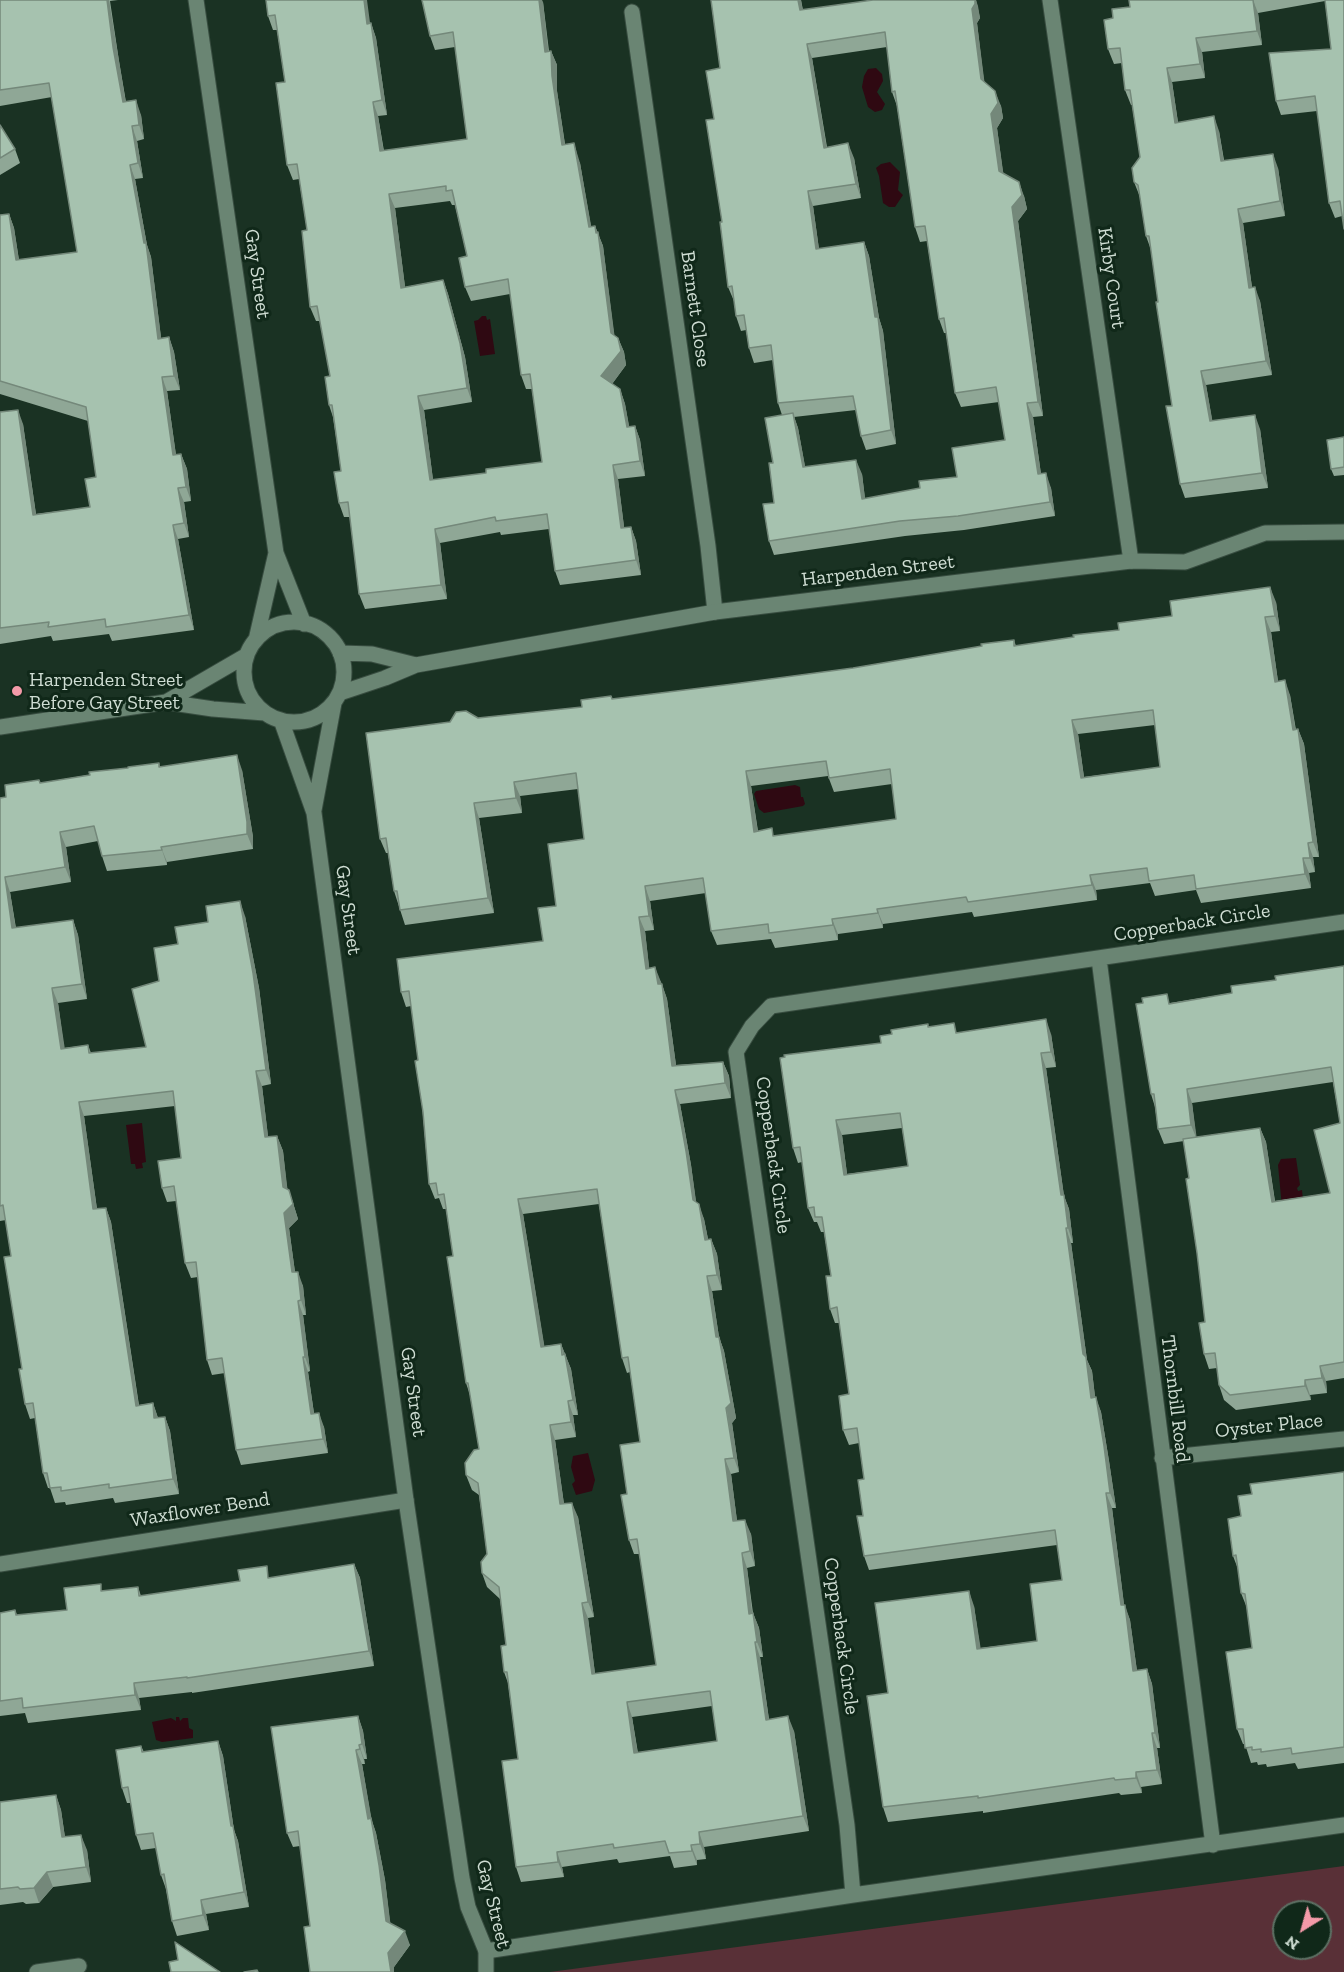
<!DOCTYPE html>
<style>
body{margin:0}
#map{position:relative;width:1344px;height:1972px;overflow:hidden;background:#1a3223;font-family:"Zilla Slab",serif}
canvas{display:block}
.north{position:absolute;left:1272px;top:1900px;width:60px;height:60px;box-sizing:border-box;background:#102819;border:2px solid #5c7063;border-radius:50%;rotate:217deg;font-size:16px;font-weight:700;line-height:24px;text-align:center;color:#cfddd3}
.north::after{content:'';display:block;margin:auto;width:21px;height:27px;background:#f39aa8;clip-path:polygon(50% 0,100% 100%,50% 72%,0 100%)}
</style>
<div id="map">
<canvas width="1344" height="1972"></canvas>
<div class="north">N</div>
</div>
<script>
const context = document.querySelector('canvas').getContext('2d');
context.lineJoin = 'round';
function paint(path, color) { context.fillStyle = color; context.fill(path, 'evenodd'); }
const poly = rows => new Path2D(rows.map(r => 'M' + r).join(''));
function stroke(path, color, width, dash) { context.strokeStyle = color; context.lineWidth = width; context.lineCap = dash ? 'butt' : 'round'; context.setLineDash(dash || []); context.stroke(path); }
function write(font, color, halo, rows, align = 'center') {
  context.font = font + ' "Zilla Slab",serif'; context.lineWidth = 6; context.setLineDash([]); context.textBaseline = 'middle'; context.strokeStyle = halo; context.fillStyle = color; for (const [text, x, y, turn = 0] of rows) {
    context.save(); context.translate(x, y); context.rotate((+turn || 0) * Math.PI / 180); context.textAlign = isNaN(turn) ? turn : align; if (halo) context.strokeText(text, 0, 0); context.fillText(text, 0, 0); context.restore();
  }
}
const green = poly([
 [1344,1866,1344,1972,550,1972],
 [1284,1912,1320,1912,1320,1948,1284,1948]
]);
const water = poly([
 [876,68,882,74,883,81,877,92,885,104,882,110,875,112,868,107,862,87,864,76,868,69],
 [890,162,900,172,898,190,903,195,895,207,889,207,883,203,879,176,876,168,881,164],
 [482,316,486,316,487,320,490,319,495,354,480,356,474,321,478,320],
 [795,785,800,787,801,797,803,797,805,804,803,806,764,813,759,809,754,794,756,791],
 [142,1123,146,1162,142,1163,143,1168,136,1169,135,1164,131,1164,126,1125],
 [1296,1158,1300,1185,1297,1188,1298,1191,1302,1190,1303,1200,1282,1207,1278,1165,1281,1159],
 [588,1453,595,1480,592,1491,576,1495,572,1484,575,1481,571,1467,573,1456],
 [176,1717,179,1717,180,1721,183,1718,188,1718,189,1728,193,1730,193,1738,162,1742,156,1740,152,1722,171,1718,176,1721]
]);
const street = poly([
 [1050,0,1131,561],
 [632,12,708,546,715,612],
 [1099,959,1213,1845],
 [1162,1458,1344,1439],
 [0,1564,406,1500],
 [853,1895,847,1825,736,1052,752,1026,771,1006,1344,922],
 [486,1951,853,1895,1344,1825],
 [37,1972,79,1966]
]);
const secondary = poly([
 [196,0,276,553,304,624],
 '244 672a50 50 0 1 1 100 0a50 50 0 1 1-100 0Z',
 [256,640,276,553],
 [340,653,372,654,416,665],
 [340,693,385,678,416,665,715,612,1131,561,1185,562,1265,533,1344,532],
 [166,702,247,655],
 [281,720,314,813,406,1500,462,1878,468,1907,486,1951,486,1972],
 [0,727,166,702,213,709,265,713],
 [314,810,334,703]
]);
const wall = poly([
 [0,0,118,0,110,1,119,61,126,102,141,115,144,139,137,141,143,178,135,179,147,245,151,257,161,338,169,337,174,352,180,390,167,391,176,455,181,454,187,469,191,501,184,502,189,537,178,539,194,630,112,641,109,634,53,641,51,636,0,644,0,412,23,424,36,514,90,507,96,477,88,421,0,394,0,215,9,214,14,228,19,260,77,252,52,97,0,106],
 [266,0,371,23,376,38,387,115,378,116,384,151,467,139,455,47,435,50,430,36,543,2,549,51,551,51,557,65,557,91,565,144,580,163,591,227,595,226,603,246,614,335,618,338,624,352,626,365,612,384,620,389,625,404,629,427,635,426,640,440,645,476,618,479,624,527,631,527,636,541,641,575,560,585,555,571,549,529,501,535,500,532,440,543,447,599,365,609,359,594,350,517,344,517,339,503,341,471,333,417,329,405,330,376,320,321,316,321,310,307,307,230,299,179,293,180,287,165,285,82,277,30,273,30,268,16],
 [450,201,452,205,455,205,467,256,465,287,471,301,510,294,521,375,526,389,532,389,542,462,486,473,433,480,424,410,472,402,470,389,465,357,448,294,443,280,405,287,395,208],
 [801,0,803,10,873,0,976,0,980,18,977,23,984,82,1001,106,1003,118,997,128,1003,173,1024,196,1027,209,1018,221,1043,416,1033,417,1041,474,1051,488,1055,516,964,530,905,536,774,555,769,541,774,503,773,463,782,415,778,403,773,360,754,363,749,348,746,330,741,331,736,316,734,301,728,287,714,119,720,68],
 [887,47,892,92,897,106,915,227,920,242,927,241,939,319,944,333,946,333,955,393,961,407,999,402,1005,440,957,477,920,488,865,499,862,474,805,467,798,428,794,417,856,410,861,436,866,450,896,444,883,331,879,318,869,256,864,242,819,249,813,206,861,198,854,158,827,147,812,58],
 [1129,0,1344,0,1342,216,1335,218,1329,203,1317,111,1281,115,1276,101,1331,49,1325,1,1258,13,1262,45,1202,52,1205,78,1172,82,1178,122,1219,131,1224,160,1278,168,1285,216,1243,223,1252,287,1260,301,1272,375,1206,385,1212,420,1260,429,1268,488,1185,498,1180,484,1172,406,1151,250,1146,236,1140,197,1134,182,1140,157,1132,105,1131,105,1125,90,1122,63,1114,64,1108,49,1113,18,1130,7],
 [0,125,15,149,20,163,0,175],
 [1344,437,1344,475,1334,476,1331,469],
 [1276,602,1280,631,1271,632,1278,681,1290,695,1296,730,1298,729,1304,744,1319,857,1313,857,1315,872,1309,873,1311,888,1201,903,1196,890,1155,896,1150,883,1096,890,1097,900,974,917,972,912,883,924,883,928,838,934,838,940,775,948,771,939,717,945,711,931,706,893,650,901,654,930,645,931,649,968,661,982,667,999,676,1065,723,1062,729,1076,731,1098,680,1104,691,1165,696,1203,704,1219,708,1239,711,1239,717,1254,722,1290,712,1291,719,1337,724,1351,736,1418,732,1423,739,1472,731,1474,737,1521,751,1534,755,1566,747,1568,753,1613,759,1628,763,1657,760,1657,769,1719,794,1731,809,1831,704,1847,706,1859,697,1860,697,1865,674,1868,670,1856,619,1863,617,1859,562,1867,564,1877,521,1882,516,1867,518,1759,508,1683,504,1672,506,1645,500,1599,487,1587,482,1573,487,1554,479,1495,472,1490,466,1475,479,1449,470,1395,466,1383,453,1256,446,1209,443,1209,439,1198,435,1199,429,1184,418,1060,411,1006,406,1007,401,992,543,941,556,906,584,839,578,789,520,796,522,813,479,818,494,913,405,925,394,891,388,853,386,853,380,839,450,722,478,718,582,707,611,696,612,699,733,684,853,668,982,646,1014,640,1016,646,1119,630],
 [1155,725,1160,767,1084,777,1078,734],
 [828,776,834,792,892,784,896,819,775,836,758,831,751,786],
 [599,1204,622,1358,627,1373,630,1372,640,1442,627,1494,629,1540,634,1554,640,1554,656,1665,595,1674,588,1618,594,1617,578,1517,564,1504,555,1440,576,1437,573,1415,578,1415,571,1369,561,1344,544,1346,523,1214],
 [712,1706,717,1741,638,1753,632,1717],
 [159,763,160,767,242,770,253,837,253,849,167,862,167,865,107,871,102,856,98,841,66,847,71,882,10,892,16,928,73,920,78,935,87,999,58,1003,64,1048,88,1045,91,1053,146,1047,159,981,178,944,245,916,259,988,271,1084,262,1086,268,1137,277,1136,283,1151,287,1189,289,1190,298,1219,289,1228,295,1272,303,1286,306,1315,303,1315,310,1371,308,1372,314,1413,324,1427,328,1453,241,1465,236,1450,225,1373,212,1375,207,1360,198,1277,191,1278,185,1263,176,1201,167,1202,162,1188,181,1158,175,1106,84,1116,97,1209,106,1208,111,1222,139,1405,153,1403,158,1418,165,1417,170,1431,179,1494,115,1503,113,1498,66,1505,65,1502,55,1503,50,1488,48,1488,43,1473,35,1418,30,1419,25,1404,22,1369,11,1256,6,1220,0,1221,0,798,6,797,40,783],
 [1344,966,1344,1378,1326,1381,1327,1393,1310,1395,1311,1400,1236,1410,1224,1400,1219,1385,1217,1368,1209,1369,1204,1354,1205,1322,1189,1178,1184,1141,1164,1144,1158,1129,1155,1107,1151,1094,1143,1003,1170,1003,1232,993,1276,980],
 [1333,1082,1340,1123,1330,1193,1275,1201,1266,1142,1260,1128,1196,1137,1192,1103],
 [929,1027,958,1033,1051,1034,1056,1067,1046,1068,1064,1196,1069,1209,1073,1243,1071,1243,1087,1360,1092,1371,1095,1397,1101,1412,1109,1461,1116,1508,1112,1508,1124,1605,1130,1620,1137,1671,1147,1669,1152,1684,1160,1748,1157,1748,1162,1784,1141,1787,1142,1793,1121,1795,1119,1793,983,1813,983,1811,888,1822,883,1807,888,1693,974,1606,980,1648,1037,1641,1062,1580,1057,1545,869,1570,864,1556,863,1516,864,1479,859,1443,849,1445,843,1430,849,1394,839,1323,835,1323,830,1309,831,1276,824,1232,821,1232,817,1222,814,1222,808,1208,802,1162,798,1163,793,1148,881,1043],
 [902,1128,908,1166,847,1174,842,1135],
 [1344,1472,1344,1763,1298,1769,1295,1763,1267,1767,1266,1764,1258,1765,1257,1762,1251,1763,1245,1744,1243,1744,1237,1729,1252,1648,1247,1608,1241,1593,1238,1569,1233,1556,1241,1516],
 [354,1564,360,1578,374,1666,192,1693,192,1692,139,1698,141,1710,28,1723,25,1713,0,1716,0,1613,15,1610,17,1615,67,1610,103,1591,138,1587,141,1596,271,1578],
 [358,1716,363,1731,367,1759,364,1759,365,1764,362,1764,371,1818,376,1833,385,1880,390,1923,410,1945,394,1967,394,1972,310,1972,310,1926,300,1846,293,1847,287,1833],
 [218,1741,223,1756,234,1830,238,1841,249,1907,206,1914,209,1930,177,1936,172,1921,166,1889,161,1875,156,1848,141,1850,136,1835,131,1803,127,1803,122,1788,141,1746,144,1752],
 [56,1795,61,1810,65,1837,87,1850,91,1882,53,1887,39,1903,26,1904,23,1902,0,1905,0,1802]
]);
const shadedWall = poly([
 [107,0,109,0,119,61,128,116,123,102,113,47],
 [364,0,367,0,372,38,367,24],
 [539,0,542,0,543,2,550,66,545,52],
 [798,0,801,0,805,25,800,10],
 [975,0,976,0,978,6,980,18,977,23,986,94,981,79,972,9],
 [1253,0,1258,13,1262,45,1257,31],
 [371,23,376,38,387,115,382,100],
 [1196,38,1202,52,1205,78,1200,64],
 [807,44,812,58,829,162,824,148],
 [551,51,557,65,557,91,567,159,562,145,552,76],
 [1167,68,1172,82,1180,137,1175,123],
 [995,91,1001,106,1003,118,997,128,1005,185,999,171,991,114],
 [136,100,141,115,144,139,139,125],
 [373,102,378,116,386,166,380,151],
 [1214,116,1219,131,1226,175,1221,161],
 [132,126,137,141,143,178,138,163],
 [574,143,580,163,594,242,589,227],
 [848,143,854,158,861,198,856,184],
 [1273,154,1278,168,1285,216,1280,201],
 [130,165,135,179,147,245,151,257,163,353,158,339,144,243],
 [1019,182,1024,196,1027,209,1018,221,1043,416,1038,402,1012,207],
 [808,191,813,206,821,264,816,249],
 [389,194,395,208,407,302,401,288],
 [1238,209,1243,223,1254,302,1249,288],
 [9,214,14,228,21,274,16,260],
 [595,226,603,246,616,347,611,333],
 [864,242,869,256,879,318,883,331,896,444,891,430],
 [443,280,448,294,465,357,472,402,467,388],
 [1255,287,1260,301,1272,375,1266,361],
 [169,337,174,352,180,390,174,376],
 [618,338,624,352,626,365,607,391,601,376],
 [1201,371,1206,385,1215,435,1210,421],
 [162,377,167,391,178,470,173,455],
 [620,389,625,404,632,441,627,427],
 [418,396,424,410,435,495,430,480],
 [1027,403,1033,417,1043,489,1038,474],
 [18,410,23,424,38,529,33,515],
 [793,413,798,428,808,482,803,467],
 [1255,415,1260,429,1268,488,1262,473],
 [635,426,640,440,645,476,640,461],
 [181,454,187,469,191,501,186,487],
 [856,460,862,474,867,514,862,499],
 [613,465,618,479,626,542,621,528],
 [1046,473,1051,488,1055,516,1050,502],
 [178,488,184,502,189,537,184,523],
 [173,525,178,539,194,630,189,615],
 [631,527,636,541,641,575,636,560],
 [435,529,440,543,447,599,441,585],
 [1270,587,1276,602,1280,631,1275,616],
 [1265,617,1271,632,1280,696,1275,682],
 [1285,680,1290,695,1298,745,1293,730],
 [1072,720,1078,734,1086,792,1081,778],
 [1298,729,1304,744,1319,857,1313,842],
 [237,755,242,770,253,837,253,849,247,834],
 [746,771,751,786,760,846,754,832],
 [514,782,520,796,522,813,516,798],
 [474,803,479,818,494,913,488,898],
 [60,832,66,847,71,882,65,867],
 [1308,843,1313,857,1315,872,1310,858],
 [161,847,167,862,167,865],
 [1303,858,1309,873,1311,888,1305,874],
 [1090,875,1096,890,1097,900,1092,885],
 [5,877,10,892,18,943,12,928],
 [645,886,650,901,654,930,649,916],
 [240,901,245,916,259,988,271,1084,266,1070],
 [877,909,883,924,883,928,878,913],
 [639,917,645,931,651,983,646,969],
 [832,919,838,934,838,940,833,925],
 [73,920,78,935,87,999,82,984],
 [655,967,661,982,663,999,658,984],
 [662,984,667,999,678,1080,672,1066],
 [52,988,58,1003,67,1063,61,1049],
 [1046,1019,1051,1034,1056,1067,1051,1052],
 [1041,1053,1046,1068,1064,1196,1069,1209,1073,1243,1068,1228,1061,1195],
 [723,1062,729,1076,731,1098,725,1083],
 [256,1071,262,1086,270,1152,265,1137],
 [1187,1089,1192,1103,1197,1140,1191,1125],
 [675,1090,680,1104,691,1165,698,1215,693,1200],
 [79,1102,84,1116,99,1224,93,1209],
 [836,1120,842,1135,849,1189,844,1175],
 [1260,1128,1266,1142,1277,1216,1272,1202],
 [277,1136,283,1151,289,1202,283,1187],
 [289,1190,298,1219,289,1228,297,1287,292,1272,284,1213],
 [518,1199,523,1214,547,1362,541,1347],
 [699,1204,704,1219,711,1254,705,1240],
 [106,1208,111,1222,141,1420,136,1406],
 [1066,1228,1071,1243,1087,1360,1092,1371,1097,1413,1091,1398,1083,1354],
 [711,1239,717,1254,722,1290,717,1275],
 [298,1272,303,1286,306,1315,301,1300],
 [707,1276,712,1291,719,1337,724,1351,736,1418,732,1423,739,1472,734,1458],
 [298,1301,303,1315,310,1371,305,1357],
 [561,1344,571,1369,578,1415,573,1400],
 [303,1357,308,1372,316,1428,311,1414],
 [1320,1366,1326,1381,1327,1393,1322,1378],
 [1305,1380,1310,1395,1311,1400,1305,1386],
 [1096,1397,1101,1412,1109,1461,1116,1508,1110,1493],
 [568,1401,573,1415,576,1437,571,1422],
 [153,1403,158,1418,154,1418],
 [319,1413,324,1427,328,1453,323,1439],
 [165,1417,170,1431,179,1494,173,1479],
 [550,1425,555,1440,566,1519,560,1504],
 [725,1459,731,1474,739,1536,733,1521],
 [1106,1493,1112,1508,1126,1620,1121,1605],
 [572,1503,578,1517,594,1617,588,1602],
 [745,1520,751,1534,755,1566,750,1551],
 [742,1553,747,1568,754,1628,749,1614],
 [354,1564,360,1578,374,1666,369,1651],
 [969,1591,974,1606,983,1663,977,1649],
 [582,1603,588,1618,597,1689,592,1674],
 [1125,1605,1130,1620,1139,1686,1133,1671],
 [753,1613,759,1628,763,1657,757,1642],
 [755,1642,760,1657,771,1734,766,1720],
 [1147,1669,1152,1684,1160,1748,1155,1733],
 [134,1683,139,1698,141,1710,135,1695],
 [627,1702,632,1717,640,1768,634,1753],
 [358,1716,363,1731,367,1759,362,1744],
 [788,1716,794,1731,809,1831,803,1816],
 [1152,1733,1157,1748,1162,1784,1157,1770],
 [218,1741,223,1756,234,1830,238,1841,249,1907,244,1892,231,1826],
 [359,1745,364,1759,365,1764,360,1749],
 [356,1750,362,1764,374,1833,368,1819],
 [1136,1772,1141,1787,1142,1793,1136,1778],
 [56,1795,61,1810,67,1852,62,1837],
 [371,1818,376,1833,385,1880,392,1936,386,1921],
 [699,1832,704,1847,706,1859,700,1844],
 [81,1835,87,1850,91,1882,86,1867],
 [691,1845,697,1860,697,1865,692,1851],
 [557,1852,562,1867,564,1877,558,1862],
 [47,1872,53,1887,39,1903,34,1888],
 [201,1900,206,1914,209,1930,203,1915],
 [405,1931,410,1945,394,1967,394,1972,391,1972,388,1953]
]);
const building = poly([
 [0,0,107,0,113,47,123,102,136,100,139,125,132,126,138,163,130,165,144,243,146,243,158,339,169,337,174,376,162,377,173,455,181,454,186,487,178,488,184,523,173,525,189,615,106,627,105,619,48,627,49,622,0,628,0,412,18,410,33,515,90,507,85,479,96,477,86,407,0,381,0,215,9,214,16,260,77,252,49,83,0,90,0,0],
 [266,0,364,0,367,24,371,23,382,100,373,102,380,151,467,139,453,32,430,36,422,0,539,0,545,52,551,51,552,76,562,145,574,143,575,148,589,227,595,226,596,233,598,232,611,333,618,338,621,351,601,376,620,389,627,427,635,426,640,461,613,465,621,528,631,527,636,560,555,571,547,514,496,521,495,517,435,529,441,585,359,594,348,502,339,503,334,472,341,471,332,405,329,405,325,377,330,376,317,306,310,307,302,231,307,230,297,164,287,165,276,83,285,82,275,15,268,16,266,0],
 [446,186,446,191,452,190,467,256,459,258,465,287,508,279,521,375,530,374,542,462,486,469,486,473,430,480,418,396,467,388,465,374,460,343,443,280,401,288,389,194,446,186],
 [711,0,798,0,800,10,873,0,975,0,975,4,972,9,981,79,995,91,998,103,991,114,999,171,1019,182,1022,195,1012,207,1038,402,1027,403,1038,474,1046,473,1050,502,958,516,900,521,769,541,763,504,774,503,769,463,773,463,765,418,793,413,803,467,856,460,862,499,920,488,919,481,957,477,952,448,1005,440,996,387,955,393,944,318,939,319,925,226,915,227,895,91,892,92,885,32,807,44,824,148,848,143,856,184,808,191,816,249,864,242,875,317,878,317,891,430,861,436,853,396,778,403,771,345,749,348,744,315,736,316,732,286,728,287,720,222,722,222,706,120,714,119,706,71,720,68,711,0],
 [1129,0,1253,0,1257,31,1196,38,1200,64,1167,68,1175,123,1214,116,1221,161,1273,154,1280,201,1238,209,1249,288,1255,287,1266,361,1201,371,1210,421,1255,415,1262,473,1180,484,1166,406,1172,406,1156,302,1158,302,1149,236,1146,236,1138,185,1134,182,1132,168,1140,157,1130,90,1125,90,1120,48,1108,49,1104,20,1113,18,1112,9,1130,7,1129,0],
 [1325,0,1344,0,1344,229,1340,201,1329,203,1315,96,1276,101,1269,53,1331,49,1325,0],
 [0,125,15,149,0,158,0,125],
 [1344,437,1344,467,1331,469,1327,440,1344,437],
 [1270,587,1275,616,1265,617,1275,682,1285,680,1293,730,1298,729,1313,842,1308,843,1310,858,1303,858,1305,874,1196,889,1194,875,1149,881,1147,868,1090,875,1092,885,968,902,966,897,877,909,878,913,832,919,833,925,769,933,768,924,711,931,703,878,645,886,649,916,639,917,646,969,655,967,658,984,662,984,672,1066,723,1062,725,1083,675,1090,686,1151,693,1200,699,1204,705,1240,711,1239,717,1275,707,1276,716,1337,719,1337,731,1403,726,1408,734,1458,725,1459,733,1521,745,1520,750,1551,742,1553,749,1614,753,1613,757,1642,755,1642,766,1720,788,1716,803,1816,699,1832,700,1844,691,1845,692,1851,669,1853,665,1841,614,1848,613,1844,557,1852,558,1862,516,1867,502,1761,518,1759,507,1672,504,1672,501,1646,506,1645,499,1587,482,1573,481,1562,487,1554,478,1483,466,1475,465,1463,474,1450,479,1449,468,1383,466,1383,447,1257,453,1256,444,1194,438,1195,436,1183,429,1184,423,1112,415,1061,418,1060,409,991,401,992,397,959,543,941,538,908,556,906,548,844,584,839,576,773,514,782,516,798,474,803,488,898,400,910,397,891,394,891,386,838,380,839,366,733,450,722,456,712,466,711,478,718,582,707,581,700,611,696,612,699,733,684,853,668,982,646,981,644,1014,640,1014,646,1074,637,1073,635,1119,630,1118,623,1172,616,1170,601,1270,587],
 [1153,710,1160,767,1081,778,1072,720,1153,710],
 [826,761,829,778,890,769,896,819,773,836,772,828,754,832,746,771,826,761],
 [597,1189,622,1358,628,1357,640,1442,620,1445,627,1494,621,1495,629,1540,637,1539,656,1665,592,1674,582,1603,588,1602,572,1503,560,1504,550,1425,571,1422,568,1401,573,1400,565,1354,562,1355,561,1344,541,1347,518,1199,597,1189],
 [710,1691,717,1741,634,1753,627,1702,710,1691],
 [237,755,247,822,247,834,161,847,162,850,102,856,94,826,60,832,65,867,5,877,12,928,73,920,82,984,52,988,61,1049,88,1045,89,1053,146,1047,132,989,159,981,154,948,178,944,175,927,208,922,206,906,240,901,253,973,266,1070,256,1071,265,1137,277,1136,283,1187,289,1190,293,1204,284,1213,292,1272,298,1272,301,1300,298,1301,305,1357,303,1357,311,1414,319,1413,323,1439,236,1450,222,1358,207,1360,196,1262,185,1263,174,1186,162,1188,158,1161,181,1158,173,1091,79,1102,93,1209,106,1208,136,1406,153,1403,154,1418,165,1417,173,1479,109,1488,109,1484,61,1491,61,1487,50,1488,47,1473,43,1473,33,1403,25,1404,19,1369,22,1369,4,1257,11,1256,3,1205,0,1206,0,798,6,797,5,785,39,780,40,783,90,775,89,772,128,768,128,767,159,763,159,767,237,755],
 [1344,966,1344,1362,1320,1366,1322,1378,1305,1380,1305,1386,1230,1395,1219,1385,1215,1353,1204,1354,1199,1323,1205,1322,1197,1253,1186,1179,1189,1178,1183,1139,1260,1128,1272,1202,1330,1193,1314,1130,1340,1123,1331,1067,1187,1089,1191,1125,1158,1129,1154,1094,1151,1094,1136,1004,1143,1003,1142,998,1167,994,1169,1004,1232,993,1231,986,1276,980,1275,976,1344,966],
 [1046,1019,1051,1052,1041,1053,1061,1195,1064,1195,1068,1228,1066,1228,1083,1354,1086,1357,1091,1398,1096,1397,1104,1446,1110,1493,1106,1493,1121,1605,1125,1605,1133,1671,1147,1669,1155,1733,1152,1733,1157,1770,1136,1772,1136,1778,1115,1780,1114,1778,978,1798,978,1796,883,1807,867,1696,888,1693,875,1603,969,1591,977,1649,1037,1641,1030,1584,1062,1580,1055,1530,864,1556,857,1516,863,1516,858,1480,864,1479,857,1428,843,1430,839,1396,849,1394,837,1307,830,1309,826,1276,831,1276,822,1217,815,1217,814,1207,808,1208,800,1147,793,1148,780,1058,785,1057,784,1055,881,1043,880,1036,892,1034,891,1030,928,1024,928,1027,954,1023,956,1033,1046,1019],
 [900,1113,908,1166,844,1175,836,1120,900,1113],
 [1344,1472,1344,1747,1292,1754,1291,1748,1261,1752,1261,1749,1252,1750,1252,1747,1245,1748,1243,1729,1237,1729,1226,1652,1252,1648,1245,1594,1241,1593,1236,1555,1233,1556,1228,1519,1241,1516,1238,1496,1252,1494,1250,1484,1344,1472],
 [354,1564,369,1651,187,1678,187,1677,134,1683,135,1695,23,1708,22,1698,0,1701,0,1613,15,1610,16,1615,67,1610,64,1588,101,1584,101,1591,138,1587,139,1596,240,1581,238,1570,267,1566,268,1578,354,1564],
 [358,1716,362,1744,359,1745,360,1749,356,1750,368,1819,371,1818,379,1865,386,1921,405,1931,388,1953,391,1972,310,1972,304,1927,310,1926,298,1831,287,1833,271,1727,358,1716],
 [218,1741,231,1826,233,1826,244,1892,201,1900,203,1915,172,1921,164,1874,161,1875,153,1833,136,1835,128,1787,122,1788,116,1750,141,1746,142,1752,218,1741],
 [56,1795,62,1837,81,1835,86,1867,47,1872,34,1888,20,1889,18,1887,0,1889,0,1802,56,1795],
 [175,1942,220,1972,171,1972,169,1962,178,1960,175,1942],
 [257,1970,258,1972,244,1972,257,1970]
]);
const markers = [
 [17,691,6,"#f39aa8"]
];
const streetNames = [
 ["Gay Street",257,274,82],
 ["Kirby Court",1111,278,82],
 ["Barnett Close",695,309,82],
 ["Harpenden Street",878,571,-7],
 ["Gay Street",348,910,82],
 ["Copperback Circle",1192,923,-9],
 ["Copperback Circle",773,1155,82],
 ["Gay Street",413,1392,82],
 ["Thornbill Road",1175,1399,83],
 ["Oyster Place",1269,1426,-6],
 ["Waxflower Bend",200,1510,-9],
 ["Copperback Circle",841,1636,82],
 ["Gay Street",493,1904,76]
];
const poiNames = [
 ["Harpenden Street",29,680],
 ["Before Gay Street",29,703]
];
paint(green, '#593037');
paint(water, '#2f0912');
stroke(street, '#384d40', 17);
stroke(secondary, '#384d40', 17);
stroke(street, '#6a8573', 15);
stroke(secondary, '#6a8573', 15);
paint(wall, '#8fa796');
paint(shadedWall, '#74887a');
paint(building, '#a6c2af');
stroke(building, '#74887a', 1.5);
for (const [x, y, r, color] of markers) { const dot = new Path2D(); dot.arc(x, y, r, 0, 2 * Math.PI); context.fillStyle = color; context.fill(dot); stroke(dot, '#102819', 2); }
write('20px', '#cfddd3', '#102819', streetNames);
write('20px', '#cfddd3', '#102819', poiNames, 'left');
</script>
